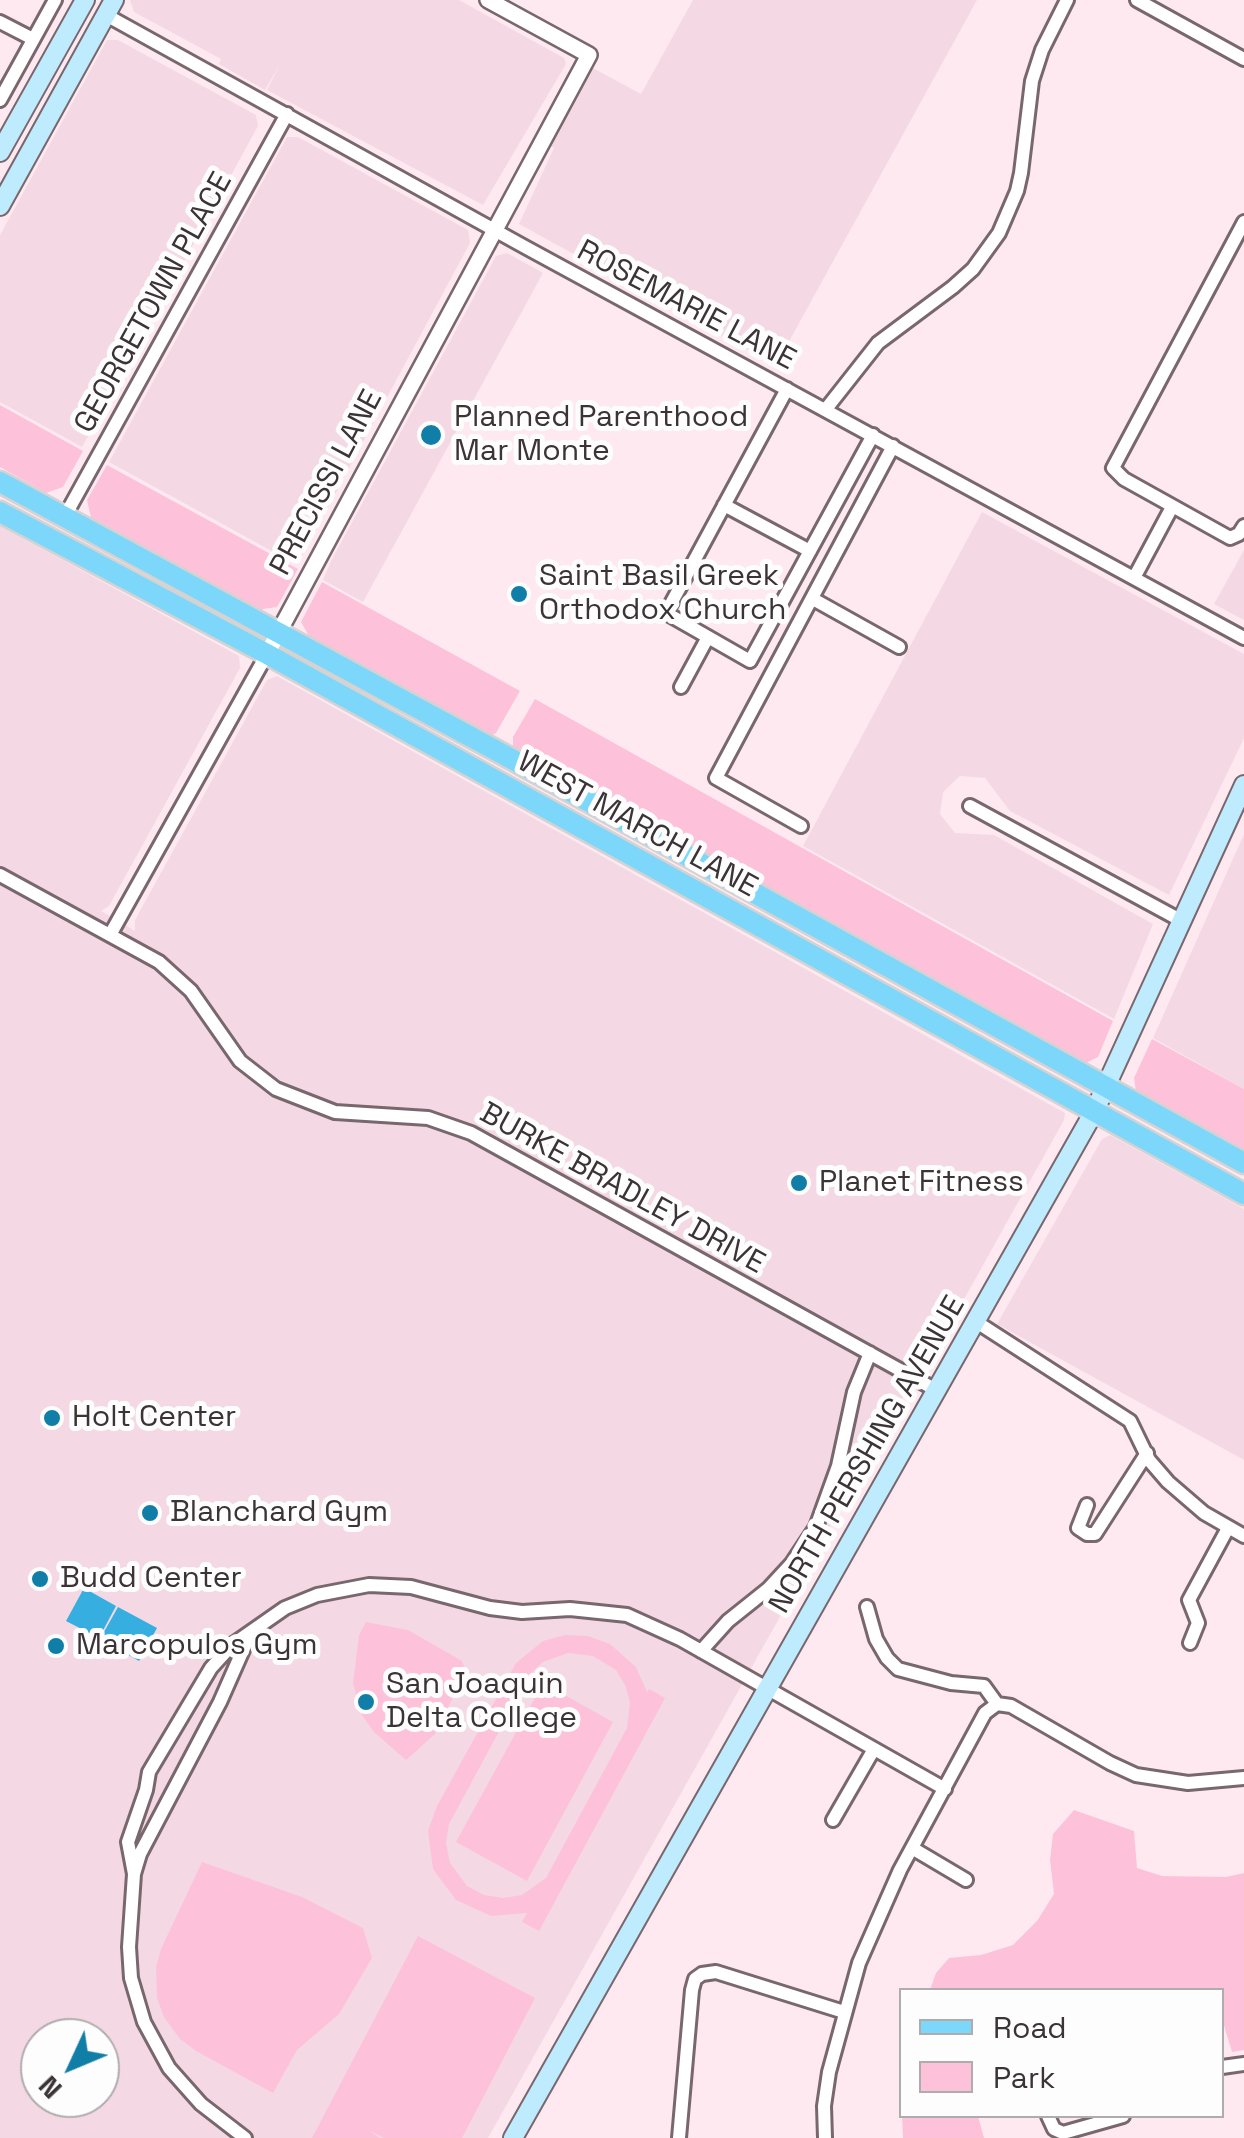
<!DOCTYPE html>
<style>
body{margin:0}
#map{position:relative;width:1244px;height:2138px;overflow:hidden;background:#fee9f1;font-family:"Space Grotesk",sans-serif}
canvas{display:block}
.legend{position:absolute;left:899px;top:1988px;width:325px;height:130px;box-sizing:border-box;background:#fdfdfd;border:2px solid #afacad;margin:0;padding:12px 18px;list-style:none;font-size:30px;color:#3b3336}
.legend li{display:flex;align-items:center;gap:20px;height:50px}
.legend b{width:50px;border:2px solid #afacad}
.north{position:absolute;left:20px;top:2018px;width:100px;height:100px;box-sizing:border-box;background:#fdfdfd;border:2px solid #afacad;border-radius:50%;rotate:226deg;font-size:28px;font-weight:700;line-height:40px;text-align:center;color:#3b3336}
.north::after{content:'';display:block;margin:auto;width:35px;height:45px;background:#117ea7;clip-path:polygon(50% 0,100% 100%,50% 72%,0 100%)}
</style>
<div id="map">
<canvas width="1244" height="2138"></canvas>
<ul class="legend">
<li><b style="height:12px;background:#7dd7fb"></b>Road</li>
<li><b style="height:28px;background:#fdc2da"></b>Park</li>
</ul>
<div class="north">N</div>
</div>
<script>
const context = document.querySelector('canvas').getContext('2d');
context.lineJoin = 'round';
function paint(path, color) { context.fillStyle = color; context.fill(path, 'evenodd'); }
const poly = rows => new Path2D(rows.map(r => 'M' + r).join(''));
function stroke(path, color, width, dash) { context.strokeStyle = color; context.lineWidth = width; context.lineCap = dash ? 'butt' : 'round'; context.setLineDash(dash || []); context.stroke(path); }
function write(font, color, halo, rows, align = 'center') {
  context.font = font + ' "Space Grotesk",sans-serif'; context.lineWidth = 10; context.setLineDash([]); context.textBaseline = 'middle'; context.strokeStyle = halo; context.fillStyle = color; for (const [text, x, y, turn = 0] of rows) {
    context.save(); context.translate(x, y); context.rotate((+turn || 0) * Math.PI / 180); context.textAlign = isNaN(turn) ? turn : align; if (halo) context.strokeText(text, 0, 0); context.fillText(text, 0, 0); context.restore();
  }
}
const built = poly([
 [130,0,459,0,564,58,566,64,483,205,267,90,280,64,265,90,219,64,221,59,134,12],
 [693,0,977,0,776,365,519,224,554,148,545,143,589,66,641,94],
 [107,40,118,40,256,115,258,126,82,447,0,402,0,235],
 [287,137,298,137,468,230,470,243,297,565,109,462],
 [507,253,543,273,363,602,323,580,331,561,496,256],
 [982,512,1244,654,1244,738,1169,895,1010,811,985,778,960,776,943,792,940,814,955,833,994,835,1153,924,1114,1019,803,846],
 [0,526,239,656,240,668,109,906,101,911,135,931,135,920,267,680,277,676,1065,1113,1064,1120,929,1362,921,1365,488,2138,0,2138],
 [40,2038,100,2038,100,2098,40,2098],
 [1244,550,1244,620,1214,604],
 [1244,834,1244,1089,1153,1038],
 [1110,1135,1244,1209,1244,1460,997,1324,1102,1139]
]);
const green = poly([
 [0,405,83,451,63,487,46,493,0,467],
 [107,465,298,569,277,607,263,609,261,612,91,518,87,500],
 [322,582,520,691,496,733,489,736,310,638,301,622],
 [535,699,1113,1021,1098,1057,1086,1063,513,747,513,737],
 [1152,1039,1244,1089,1244,1151,1136,1091,1134,1078],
 [366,1622,408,1630,462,1661,466,1671,435,1734,406,1760,374,1732,362,1715,353,1683,359,1635],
 [565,1635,588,1636,610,1644,636,1667,647,1692,649,1689,665,1698,539,1931,522,1922,527,1913,491,1916,456,1900,433,1869,428,1831,437,1806,516,1663,543,1641],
 [568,1653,593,1656,616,1670,625,1685,630,1702,627,1728,546,1878,522,1895,503,1898,484,1895,467,1886,450,1863,446,1843,449,1824,530,1674,543,1662],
 [543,1683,613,1722,527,1881,456,1842],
 [1074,1810,1134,1831,1137,1868,1162,1876,1226,1877,1244,1873,1244,2050,1232,2052,1222,2019,1222,1990,930,1990,936,1973,949,1958,981,1955,1013,1945,1037,1921,1054,1894,1050,1860,1053,1834],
 [202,1862,302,1897,363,1928,372,1958,339,2014,297,2050,273,2093,196,2051,180,2039,164,2017,157,1998,156,1967,161,1949],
 [418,1936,535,1998,462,2138,384,2138,368,2130,380,2138,312,2138],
 [902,2116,978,2116,984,2138,903,2138]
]);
const water = poly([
 [84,1588,116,1606,99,1638,66,1621],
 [118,1607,157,1628,139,1661,100,1639]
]);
const minor = poly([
 [1137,0,1244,59],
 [106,15,525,247,1244,638],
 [0,22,33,39],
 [0,100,55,0],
 [1244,222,1113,468,1124,479,1230,538,1239,534,1244,526],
 [787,389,666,613,750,661,873,435],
 [826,409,878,343,953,287,973,269,999,233,1017,191,1021,173,1032,81,1042,50,1067,0],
 [724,505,810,551],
 [65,516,287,114],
 [1134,578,1172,507],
 [813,599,899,647],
 [681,687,708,637],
 [970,806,1182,921],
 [801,826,716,778,893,446],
 [0,875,159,962,191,991,240,1061,276,1089,335,1112,428,1118,471,1133,936,1390],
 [110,935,267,654],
 [975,1321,1130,1421,1149,1460,1168,1482,1204,1513,1244,1536],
 [1087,1505,1078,1528,1087,1534,1095,1534,1147,1453],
 [867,1607,876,1639,887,1658,898,1669,951,1683,984,1686,997,1704],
 [1190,1643,1198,1623,1189,1600,1228,1528],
 [701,1651,728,1621,768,1589,792,1563,816,1527,838,1466,854,1392,870,1353],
 [997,1704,1011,1706,1110,1763,1136,1775,1188,1783,1244,1778],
 [833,1820,874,1749],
 [912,1848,966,1880],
 [134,1874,128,1842,146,1790,149,1772,211,1668,232,1645,285,1608,317,1595,369,1585,411,1587,490,1608,522,1612,570,1609,627,1615,680,1639,945,1789],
 [1222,2067,1244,2064],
 [1048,2116,1054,2129,1063,2133,1123,2116],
 [245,2138,201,2104,169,2068,144,2022,131,1978,129,1947,134,1874,140,1854,220,1702,250,1634],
 [679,2138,692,1990,695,1979,702,1974,716,1972,844,2012],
 [825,2138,824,2106,829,2072,859,1963,900,1870,985,1713,997,1704]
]);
const tertiary = poly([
 [267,654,589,55,488,0]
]);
const secondary = poly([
 [0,152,85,0],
 [0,206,114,0],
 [513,2138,1095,1110,1244,785]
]);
const primary = poly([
 [0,482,497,751,1244,1163],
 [0,512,267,654,1244,1194]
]);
const markers = [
 [431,435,12,"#117ea7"],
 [519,594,10,"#117ea7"],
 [799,1183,10,"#117ea7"],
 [52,1418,10,"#117ea7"],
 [150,1513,10,"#117ea7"],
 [40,1579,10,"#117ea7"],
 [56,1646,10,"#117ea7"],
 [366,1702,10,"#117ea7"]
];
const streetNames = [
 ["GEORGETOWN PLACE",154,303,-61],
 ["ROSEMARIE LANE",686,306,28],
 ["PRECISSI LANE",327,483,-62],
 ["WEST MARCH LANE",637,825,29],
 ["BURKE BRADLEY DRIVE",622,1189,29],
 ["NORTH PERSHING AVENUE",868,1455,-60]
];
const poiNames = [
 ["Planned Parenthood",454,418],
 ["Mar Monte",454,452],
 ["Saint Basil Greek",539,577],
 ["Orthodox Church",539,611],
 ["Planet Fitness",819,1183],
 ["Holt Center",72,1418],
 ["Blanchard Gym",170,1513],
 ["Budd Center",60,1579],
 ["Marcopulos Gym",76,1646],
 ["San Joaquin",386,1685],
 ["Delta College",386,1719]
];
paint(built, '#f4d9e4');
paint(green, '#fdc2da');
paint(water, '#36aee0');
stroke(minor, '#79676e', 18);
stroke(tertiary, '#79676e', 20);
stroke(secondary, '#79676e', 22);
stroke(primary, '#d4d2d3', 25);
stroke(minor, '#fff', 12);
stroke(tertiary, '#fff', 15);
stroke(secondary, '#beebfd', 18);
stroke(primary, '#7dd7fb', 20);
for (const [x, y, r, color] of markers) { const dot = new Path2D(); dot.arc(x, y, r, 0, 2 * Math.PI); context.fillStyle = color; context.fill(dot); stroke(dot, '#fdfdfd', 4); }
write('30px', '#3b3336', '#fdfdfd', streetNames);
write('30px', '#3b3336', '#fdfdfd', poiNames, 'left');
</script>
